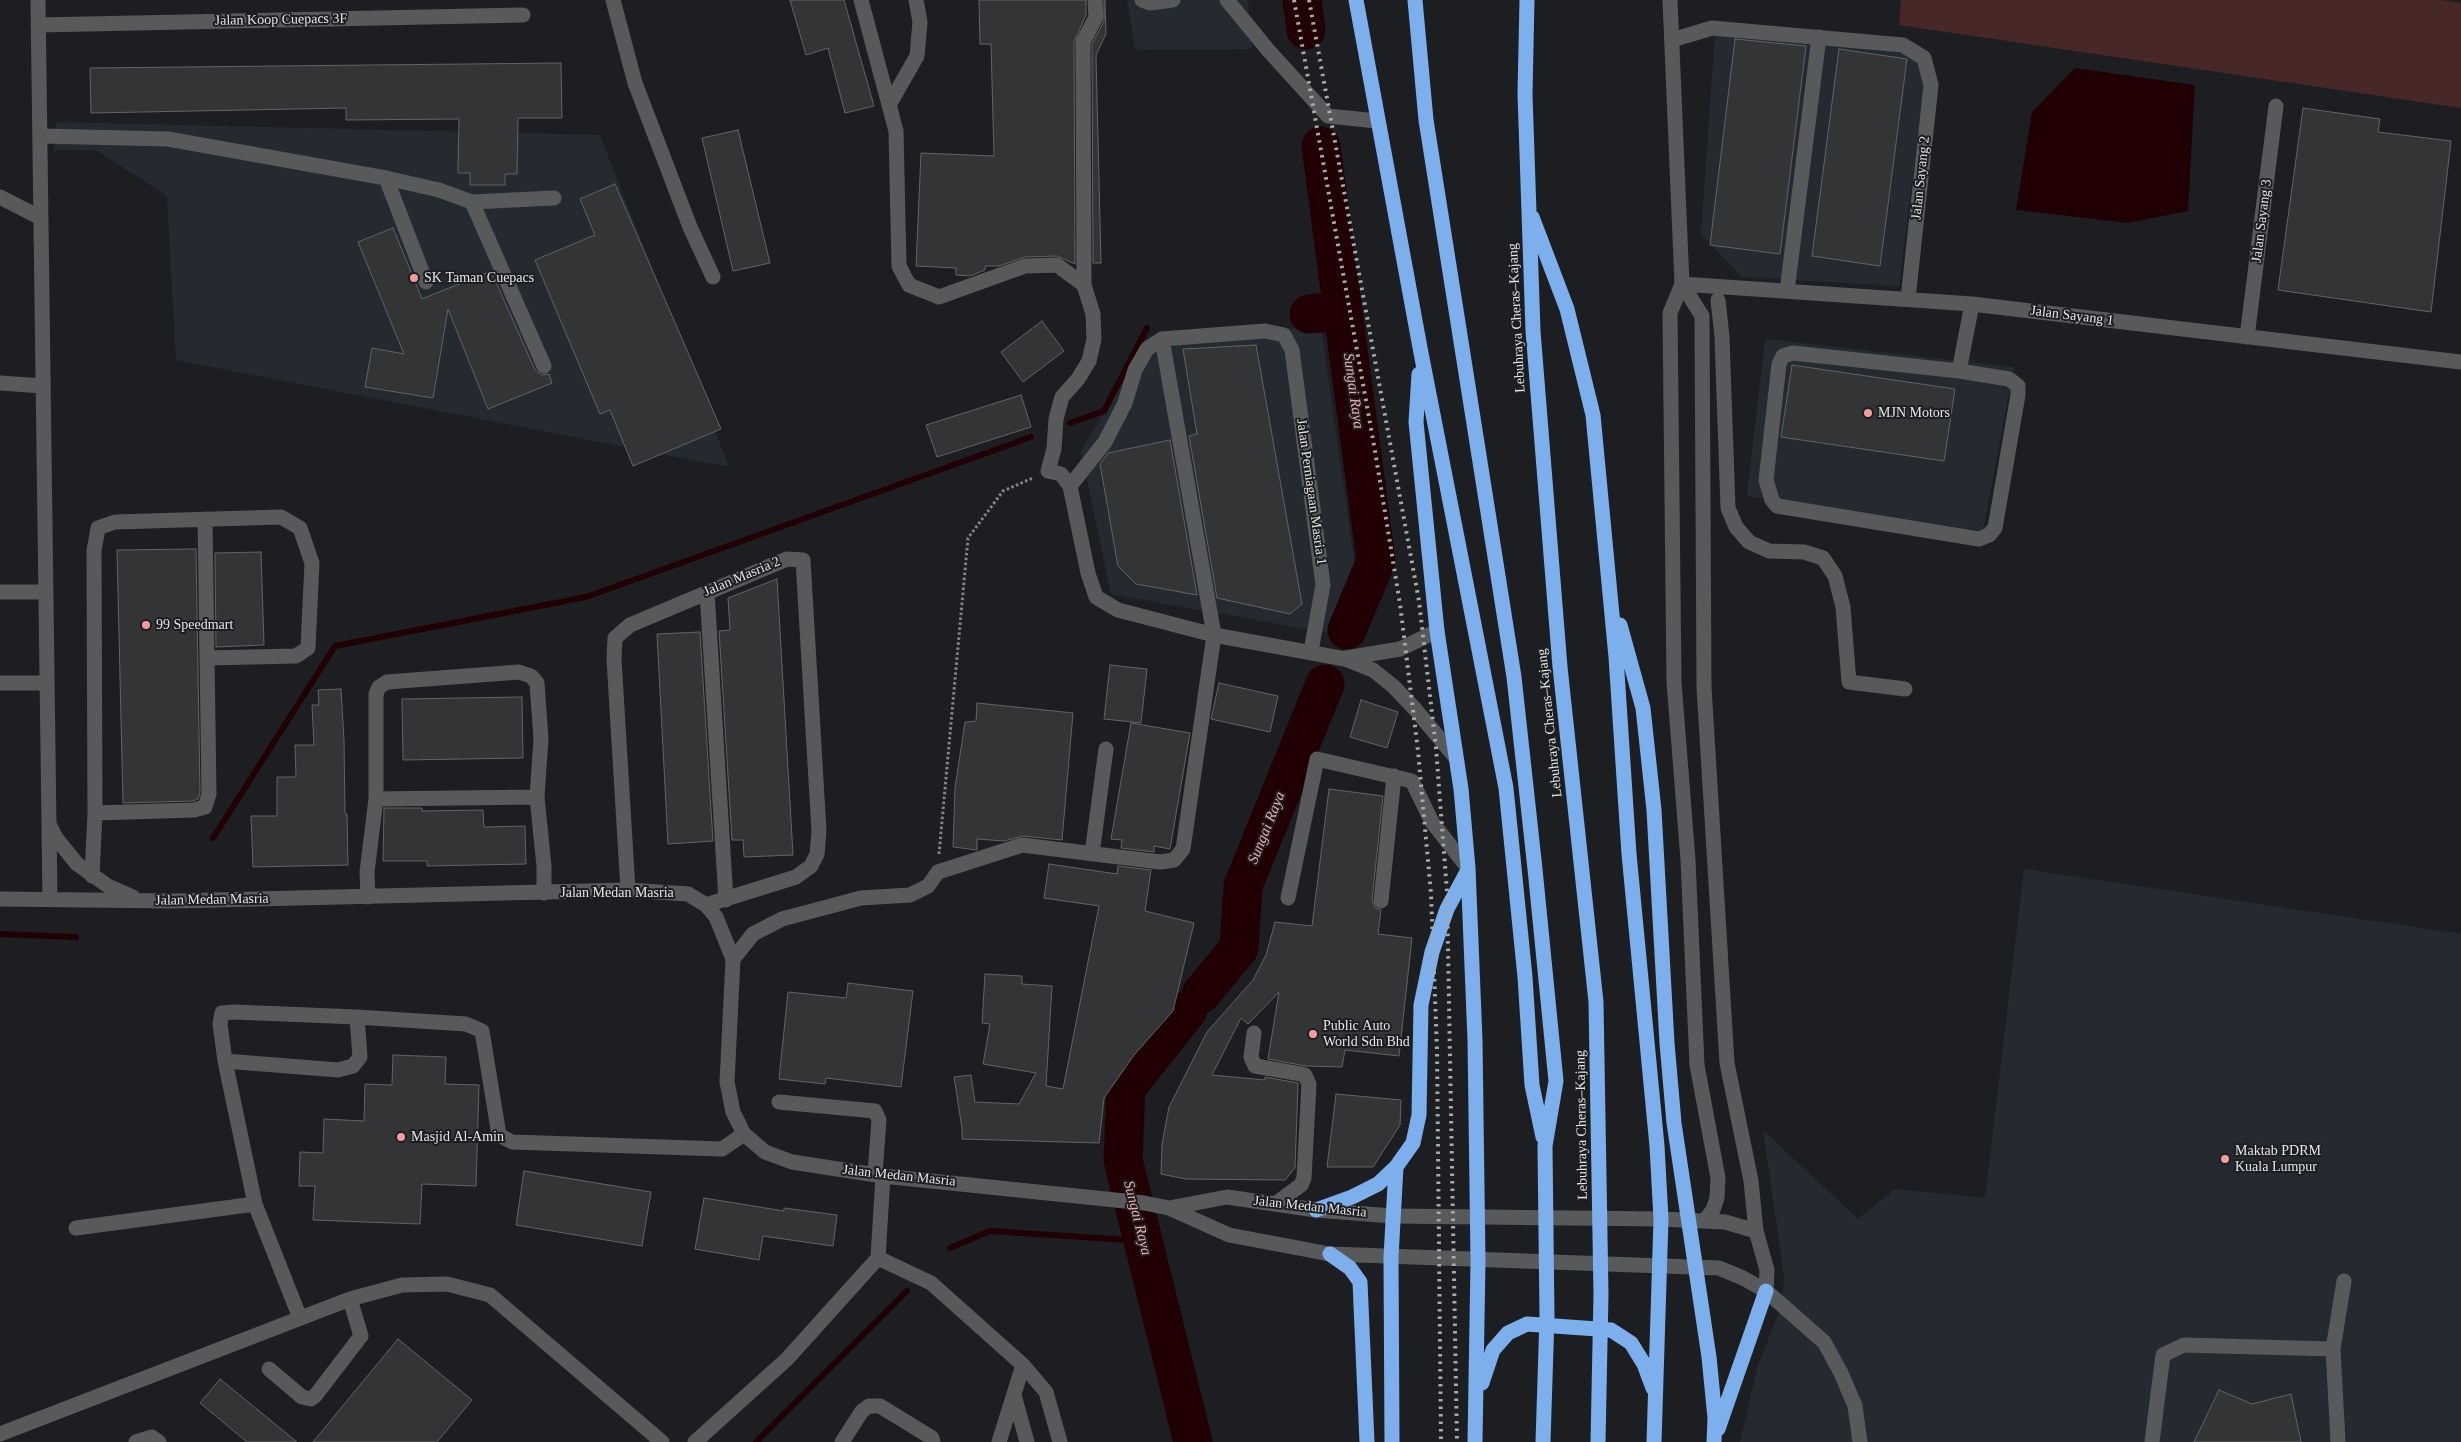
<!DOCTYPE html>
<meta charset="utf-8">
<style>
body{margin:0}
canvas{display:block;background:#1d1e21}
</style>
<canvas width="2461" height="1442"></canvas>
<script>
const context = document.querySelector('canvas').getContext('2d');
context.lineJoin = 'round';
function paint(path, color) { context.fillStyle = color; context.fill(path, 'evenodd'); }
const poly = rows => new Path2D(rows.map(r => 'M' + r).join(''));
function stroke(path, color, width, dash) { context.strokeStyle = color; context.lineWidth = width; context.lineCap = dash ? 'butt' : 'round'; context.setLineDash(dash || []); context.stroke(path); }
function write(font, color, halo, rows, align = 'center') {
  context.font = font + ' Georgia,serif'; context.lineWidth = 4; context.setLineDash([]); context.textBaseline = 'middle'; context.strokeStyle = halo; context.fillStyle = color; for (const [text, x, y, turn = 0] of rows) {
    context.save(); context.translate(x, y); context.rotate((+turn || 0) * Math.PI / 180); context.textAlign = isNaN(turn) ? turn : align; if (halo) context.strokeText(text, 0, 0); context.fillText(text, 0, 0); context.restore();
  }
}
const built = poly([
 [1127,0,1248,0,1252,49,1135,50],
 [1715,33,1901,51,1918,60,1924,86,1899,286,1742,277,1701,234],
 [56,122,600,135,729,467,176,360,167,196,96,150,54,150],
 [1321,327,1356,574,1335,634,1111,594,1081,451,1150,336],
 [1765,339,2014,367,1983,531,1747,496],
 [2024,869,2461,934,2461,1442,1740,1442,1758,1365,1782,1305,1784,1276,1763,1130,1858,1219,1895,1189,1985,1198]
]);
const green = poly([
 [1901,0,2442,0,2461,3,2461,108,1899,25]
]);
const water = poly([
 [2075,68,2195,85,2188,211,2128,223,2016,210,2032,112]
]);
const stream = poly([
 [1070,423,1104,411,1147,328],
 [213,838,335,646,586,597,1031,437],
 [0,934,76,937],
 [950,1248,990,1231,1143,1241],
 [756,1442,907,1291]
]);
const river = poly([
 [1302,0,1306,30],
 [1321,146,1376,561,1347,630],
 [1309,314,1343,311],
 [1201,994,1239,948,1243,886,1325,684],
 [1188,1010,1126,1088,1123,1160,1193,1442]
]);
const building = poly([
 [790,0,844,0,874,106,845,113,828,48,806,55,790,0],
 [979,0,1086,0,1086,15,1074,42,1075,264,1057,256,1025,257,999,266,985,266,985,270,970,276,956,275,956,268,916,266,921,153,994,156,991,44,980,44,979,0],
 [1104,0,1105,0,1106,34,1096,55,1101,263,1093,263,1092,44,1104,21,1104,0],
 [1735,39,1806,46,1780,254,1710,245,1735,39],
 [1839,49,1907,59,1880,266,1812,256,1839,49],
 [561,63,562,118,518,118,517,174,505,174,505,185,470,185,470,173,458,173,459,119,346,120,346,108,91,113,90,68,561,63],
 [2303,108,2380,119,2378,132,2451,141,2431,312,2278,290,2303,108],
 [738,130,770,263,733,271,702,138,738,130],
 [615,184,721,429,633,466,610,410,600,414,535,260,595,235,580,199,615,184],
 [393,228,422,299,491,271,535,370,542,375,549,374,552,383,488,409,448,309,433,398,365,387,372,348,404,354,358,242,393,228],
 [1042,321,1064,351,1023,382,1001,352,1042,321],
 [1256,345,1302,604,1290,614,1217,598,1189,436,1197,434,1183,349,1256,345],
 [1792,365,1955,389,1944,461,1781,437,1792,365],
 [1021,395,1031,427,937,457,926,425,1021,395],
 [1170,440,1197,595,1136,584,1118,566,1100,464,1108,453,1170,440],
 [196,549,200,793,198,799,193,801,123,803,117,550,196,549],
 [261,552,264,645,216,647,215,553,261,552],
 [777,579,793,855,744,857,743,840,732,840,719,631,730,630,728,598,777,579],
 [700,632,713,841,668,844,657,634,700,632],
 [1110,665,1147,669,1141,723,1104,719,1110,665],
 [1219,683,1278,696,1270,732,1211,719,1219,683],
 [341,689,344,740,345,814,347,814,348,865,253,867,251,816,277,816,277,777,296,777,295,745,314,745,312,705,319,705,318,690,341,689],
 [522,697,523,758,403,760,402,699,522,697],
 [1361,700,1398,712,1387,748,1350,737,1361,700],
 [977,703,1073,713,1062,840,1023,836,1004,841,977,839,977,850,953,847,955,788,965,722,976,721,977,703],
 [1131,723,1190,733,1170,849,1154,846,1154,852,1121,848,1122,840,1111,839,1131,723],
 [1329,789,1383,796,1372,900,1375,908,1381,910,1378,934,1412,938,1399,1056,1345,1050,1342,1067,1306,1066,1268,1059,1279,992,1248,1024,1241,1018,1212,1075,1265,1080,1265,1077,1298,1083,1295,1168,1285,1180,1186,1179,1161,1174,1162,1144,1169,1107,1207,1032,1253,980,1266,955,1275,922,1312,926,1329,789],
 [384,808,422,808,422,811,483,810,484,827,525,826,526,864,427,866,427,861,383,861,384,808],
 [1049,864,1117,874,1118,866,1151,870,1145,911,1194,923,1173,1011,1134,1055,1104,1098,1099,1143,962,1139,962,1128,954,1077,971,1075,975,1102,1019,1104,1036,1073,983,1064,990,1024,982,1023,985,974,1022,976,1022,984,1052,986,1046,1086,1063,1089,1099,906,1044,898,1049,864],
 [848,983,913,991,901,1087,826,1078,825,1084,779,1079,788,992,846,998,848,983],
 [393,1055,446,1057,445,1084,479,1085,476,1186,422,1184,420,1224,313,1220,315,1186,299,1186,300,1152,323,1153,324,1119,364,1121,365,1084,392,1085,393,1055],
 [1336,1094,1401,1100,1400,1125,1373,1167,1327,1167,1336,1094],
 [524,1171,651,1192,642,1246,516,1225,524,1171],
 [704,1198,784,1211,784,1208,837,1215,833,1246,763,1236,759,1260,695,1249,704,1198],
 [398,1339,472,1400,437,1442,313,1442,398,1339],
 [220,1379,297,1442,247,1442,200,1403,220,1379],
 [2219,1390,2252,1404,2291,1394,2301,1442,2194,1442,2219,1390]
]);
const path = poly([
 [939,854,968,538,1003,491,1033,478]
]);
const minor = poly([
 [38,0,50,899],
 [613,0,635,83,690,227,713,277],
 [861,0,896,131,899,266,909,285,939,297,1025,266,1057,265,1084,285,1093,314,1094,339,1089,361,1078,379,1062,397,1056,419,1054,449,1048,471,1061,474,1070,486,1088,573,1096,597,1118,610,1214,635,1345,659,1373,670,1393,686,1415,709,1456,758],
 [1142,0,1150,3,1173,0],
 [1227,0,1268,50,1328,116,1377,121],
 [1670,0,1682,284,1670,313,1674,682,1688,860,1697,1065,1718,1178,1717,1198,1713,1210,1704,1221],
 [38,25,523,15],
 [1672,40,1712,28,1903,45,1924,58,1931,85,1908,299],
 [889,105,917,56,920,22,916,0],
 [40,136,168,139,386,178,439,190,472,202,554,198],
 [386,178,426,282],
 [0,197,41,218],
 [472,202,544,366],
 [1682,284,1702,316,1704,687,1727,1063,1751,1181,1756,1231,1767,1270,1766,1291],
 [1682,284,1972,304,2461,362],
 [1084,285,1083,42,1096,17,1095,0],
 [1787,291,1819,37],
 [1718,300,1722,337,1728,508,1736,527,1749,542,1769,551,1804,552,1823,558,1835,576,1843,607,1849,682,1905,689],
 [2247,337,2276,106],
 [1959,371,1793,353,1783,356,1779,364,1766,480,1772,500,1777,506,1783,507,1979,539,1989,535,1995,528,2018,395,2018,386,2009,379,1959,371,1972,304],
 [0,383,43,386],
 [1070,486,1105,442,1125,403,1135,370,1147,349,1162,339,1265,331,1284,335,1292,350,1323,585,1311,651],
 [0,592,46,592],
 [707,592,726,900],
 [1346,658,1400,649,1437,631],
 [0,683,47,683],
 [376,799,537,797],
 [95,813,194,810,205,807,209,794,205,519],
 [50,826,56,838,77,864,108,886,133,897],
 [1092,854,1106,749],
 [92,876,95,813,94,551,98,528,115,522,281,517,300,528,312,563,308,648,296,656,207,658],
 [628,890,614,659,615,638,630,625,787,559,803,560,819,831,817,854,811,866,796,877,706,905],
 [368,897,367,872,376,799,376,694,379,687,387,682,519,672,531,676,537,683,541,739,537,797,544,866,544,893],
 [1288,898,1317,759,1412,781,1432,822,1468,868],
 [0,899,172,901,628,890,688,894,706,905,716,917,733,959,727,1082,733,1112,744,1134,765,1152,792,1162,883,1176,1144,1203,1169,1208,1229,1235,1330,1254,1719,1268,1743,1278,1766,1291,1824,1342,1841,1373,1855,1406,1860,1442],
 [1381,901,1394,776],
 [733,959,753,934,782,919,861,898,910,895,928,886,938,872,1022,845,1160,862,1174,860,1183,849,1214,635,1162,339],
 [1254,1033,1251,1057,1255,1066,1301,1074,1305,1075,1309,1084,1304,1178,1301,1185,1275,1204],
 [225,1061,338,1070,353,1066,360,1057,357,1017,466,1024,482,1031,499,1135,512,1142,722,1149,744,1134],
 [779,1102,875,1111,879,1120,875,1174],
 [1169,1208,1227,1197,1316,1210,1392,1216,1661,1219,1725,1222,1756,1231],
 [76,1228,255,1204],
 [878,1258,931,1283,1023,1365,1046,1392,1060,1442],
 [300,1318,255,1204,225,1061,220,1024,222,1013,234,1012,357,1017],
 [2333,1349,2344,1281],
 [269,1369,302,1397,311,1399,315,1396,361,1336,350,1299],
 [1014,1395,1027,1442],
 [0,1434,350,1299,402,1285,447,1284,490,1295,662,1442],
 [136,1442,152,1437,159,1442],
 [695,1442,787,1359,878,1258,883,1176],
 [842,1442,862,1411,869,1406,880,1406,932,1438,933,1442],
 [999,1442,1023,1365],
 [2152,1442,2163,1355,2184,1345,2333,1349,2338,1442]
]);
const highway = poly([
 [1356,0,1421,353,1506,788,1525,977,1532,1085,1543,1137],
 [1415,0,1426,120,1514,677,1535,869,1556,1081,1545,1146,1547,1317,1543,1442],
 [1527,0,1525,94,1533,331,1560,667,1596,1002,1601,1294,1598,1442],
 [1532,217,1567,309,1593,415,1616,657,1629,854,1657,1146,1661,1219,1654,1442],
 [1419,374,1416,422,1437,631,1461,789,1468,868,1475,1040,1478,1261,1475,1442],
 [1620,625,1643,708,1654,810,1667,1043,1674,1123,1709,1357,1715,1418,1714,1442],
 [1316,1210,1352,1197,1378,1184,1396,1167,1413,1143,1419,1115,1421,1005,1432,952,1447,909,1468,870],
 [1330,1254,1350,1268,1360,1282,1367,1442],
 [1482,1383,1493,1350,1508,1333,1527,1324,1611,1330,1631,1343,1644,1364,1653,1388],
 [1718,1429,1766,1291],
 [1392,1442,1391,1257,1396,1167]
]);
const rail = poly([
 [1294,0,1375,451,1400,604,1418,751,1431,894,1437,1050,1441,1442],
 [1309,0,1419,601,1436,748,1447,892,1457,1442]
]);
const markers = [
 [414,278,5,"#f59b9b"],
 [1868,413,5,"#f59b9b"],
 [146,625,5,"#f59b9b"],
 [1313,1034,5,"#f59b9b"],
 [401,1137,5,"#f59b9b"],
 [2225,1159,5,"#f59b9b"]
];
const streetNames = [
 ["Jalan Koop Cuepacs 3F",281,20,-1],
 ["Jalan Sayang 2",1921,178,-84],
 ["Jalan Sayang 3",2262,221,-83],
 ["Jalan Sayang 1",2072,316,7],
 ["Lebuhraya Cheras–Kajang",1517,318,-93],
 ["Jalan Perniagaan Masria 1",1311,492,82],
 ["Jalan Masria 2",742,577,-23],
 ["Lebuhraya Cheras–Kajang",1550,723,-96],
 ["Jalan Medan Masria",617,893],
 ["Jalan Medan Masria",212,900,-1],
 ["Lebuhraya Cheras–Kajang",1582,1125,-91],
 ["Jalan Medan Masria",899,1176,6],
 ["Jalan Medan Masria",1310,1207,6]
];
const poiNames = [
 ["SK Taman Cuepacs",424,278],
 ["MJN Motors",1878,413],
 ["99 Speedmart",156,625],
 ["Public Auto",1323,1026],
 ["World Sdn Bhd",1323,1042],
 ["Masjid Al-Amin",411,1137],
 ["Maktab PDRM",2235,1151],
 ["Kuala Lumpur",2235,1167]
];
const waterNames = [
 ["Sungai Raya",1353,391,82],
 ["Sungai Raya",1267,828,-68],
 ["Sungai Raya",1137,1218,76]
];
paint(built, '#242a30');
paint(green, '#482727');
paint(water, '#200003');
stroke(stream, '#200003', 6);
stroke(river, '#200003', 39);
paint(building, '#323436');
stroke(building, '#616365', 1);
stroke(path, '#848588', 3, [2.5, 2.5]);
stroke(minor, '#57595b', 15);
stroke(highway, '#7cafeb', 15);
stroke(rail, '#a8a9ac', 4, [2.5, 5]);
for (const [x, y, r, color] of markers) { const dot = new Path2D(); dot.arc(x, y, r, 0, 2 * Math.PI); context.fillStyle = color; context.fill(dot); stroke(dot, '#1d1e21', 2); }
write('14px', '#e4e5e7', '#1d1e21', streetNames);
write('14px', '#e4e5e7', '#1d1e21', poiNames, 'left');
write('italic 15px', '#f4acab', '#1d1e21', waterNames);
</script>
